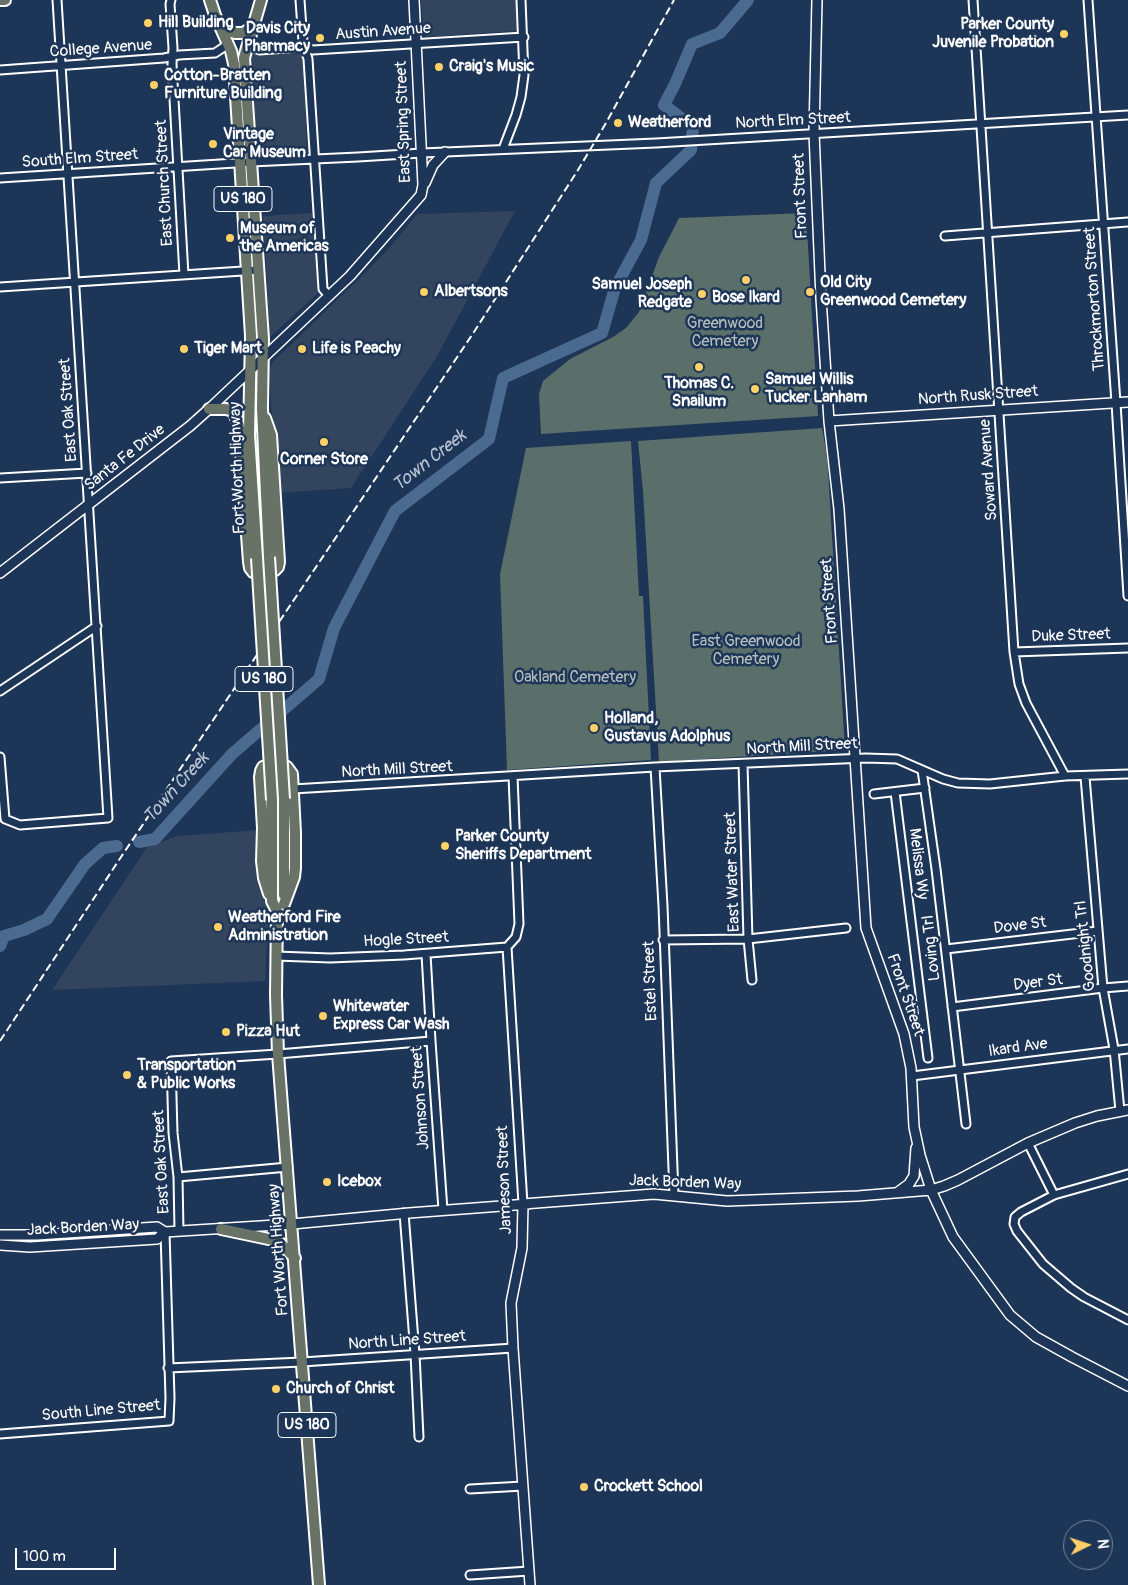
<!DOCTYPE html>
<style>
body{margin:0}
#map{position:relative;width:1128px;height:1585px;overflow:hidden;background:#1d3557;font-family:Pangolin,sans-serif}
canvas{display:block}
.north{position:absolute;left:1063px;top:1520px;width:50px;height:50px;box-sizing:border-box;background:#1d3557;border:1px solid #77869a;border-radius:50%;rotate:86deg;font-size:14px;font-weight:700;line-height:20px;text-align:center;color:#fff}
.north::after{content:'';display:block;margin:auto;width:18px;height:22px;background:#ffd166;clip-path:polygon(50% 0,100% 100%,50% 72%,0 100%)}
.scale{position:absolute;left:15px;top:1548px;width:101px;height:22px;box-sizing:border-box;border:2px solid #fff;border-top:0;padding-left:6px;font-size:15px;line-height:18px;white-space:nowrap;color:#fff;-webkit-text-stroke:4px #1d3557;paint-order:stroke}
</style>
<div id="map">
<canvas width="1128" height="1585"></canvas>
<div class="north">N</div>
<div class="scale">100 m</div>
</div>
<script>
const context = document.querySelector('canvas').getContext('2d');
context.lineJoin = 'round';
function paint(path, color) { context.fillStyle = color; context.fill(path, 'evenodd'); }
const poly = rows => new Path2D(rows.map(r => 'M' + r).join(''));
function stroke(path, color, width, dash) { context.strokeStyle = color; context.lineWidth = width; context.lineCap = dash ? 'butt' : 'round'; context.setLineDash(dash || []); context.stroke(path); }
function write(font, color, halo, rows, align = 'center') {
  context.font = font + ' Pangolin,sans-serif'; context.lineWidth = 5; context.setLineDash([]); context.textBaseline = 'middle'; context.strokeStyle = halo; context.fillStyle = color; for (const [text, x, y, turn = 0] of rows) {
    context.save(); context.translate(x, y); context.rotate((+turn || 0) * Math.PI / 180); context.textAlign = isNaN(turn) ? turn : align; if (halo) context.strokeText(text, 0, 0); context.fillText(text, 0, 0); context.restore();
  }
}
const built = poly([
 [421,0,516,0,518,29,516,31,426,37,423,33],
 [250,50,257,53,300,50,303,53,307,153,261,156,256,153,251,68,249,66,249,59],
 [515,211,436,358,351,488,277,493,269,370,273,362,368,270,391,246,417,214],
 [312,213,318,293,270,337,263,216],
 [259,830,269,900,265,981,52,990,147,847,178,836]
]);
const green = poly([
 [806,213,818,416,541,434,539,394,543,381,570,359,613,337,626,328,639,312,659,257,679,218],
 [822,428,826,451,828,470,845,750,659,762,643,491,638,441],
 [631,441,639,596,643,596,651,760,507,770,500,574,526,448]
]);
const river = poly([
 [139,842,155,839,232,754,319,679,334,628,395,511,489,439,503,378,602,333,615,288,641,240,656,183,691,150,693,127,664,105,675,84,692,44,720,33,748,0],
 [0,946,4,936,24,930,47,919,85,864,103,848,117,846]
]);
const minor = poly([
 [171,0,170,4,173,48,172,64,184,275],
 [300,0,303,42,308,59,323,289,329,296],
 [973,0,1014,652,1019,684,1026,703,1065,776],
 [1088,0,1116,403,1128,596],
 [248,41,254,48,260,50,299,47,313,50,524,37],
 [0,70,164,58,179,55,215,53,224,47,227,41],
 [503,149,516,115,521,97,524,75,521,0],
 [0,178,251,162,358,157,422,153,656,143,1128,115],
 [945,236,1128,222],
 [0,287,258,270],
 [0,478,87,473],
 [1014,652,1128,648],
 [0,691,97,626],
 [0,757,5,819,20,825,108,818,57,0],
 [743,764,748,939,752,980],
 [655,767,663,906,674,1195],
 [922,770,936,869,966,1124],
 [513,776,519,924,516,937,507,947,523,1204],
 [1085,777,1103,988,1114,1049,1120,1111],
 [293,789,655,767,866,758,897,759,943,779,958,783,990,784,1065,776,1128,774],
 [895,792,928,1058],
 [874,794,925,788],
 [663,940,748,939,846,928],
 [946,949,1098,931],
 [426,954,431,1041,443,1210],
 [276,956,330,958,404,955,507,947],
 [952,1007,1103,988,1128,986],
 [912,1076,1128,1049],
 [1028,1143,1054,1195],
 [1128,1174,1054,1195,1021,1212,1015,1217,1014,1224,1017,1231,1043,1264,1071,1288,1084,1297,1128,1320],
 [178,1177,288,1167],
 [404,1213,415,1354,419,1437],
 [179,1231,178,1177,173,1133,171,1061,278,1054,431,1041],
 [168,1368,302,1362,513,1348],
 [0,1434,169,1421,170,1398,165,1232],
 [470,1489,523,1486],
 [470,1575,529,1571]
]);
const tertiary = poly([
 [817,0,814,133,821,298,829,421,839,509,866,928,904,1034,911,1068,914,1127,920,1155,931,1190,953,1237,1010,1315,1036,1337,1072,1357,1128,1386],
 [425,183,433,165,445,152],
 [829,421,1128,402],
 [0,573,190,426,209,409,350,276,421,195,423,185,414,0],
 [898,1192,909,1184,914,1176,916,1148],
 [292,1224,409,1213,528,1204],
 [530,1585,513,1348,511,1303,522,1248,523,1204,654,1194,727,1201,858,1196,931,1190,944,1186,958,1180,1028,1143,1075,1123,1097,1116,1128,1110]
]);
const secondary = poly([
 [0,1235,37,1235,157,1227,165,1232,292,1224],
 [0,1245,30,1247,157,1239,165,1232]
]);
const primary = poly([
 [0,0,5,0],
 [210,0,215,15,231,51,234,64,251,336,249,435,257,558],
 [261,0,244,58,263,339,262,408,269,557],
 [221,25,227,31,236,33,243,33,253,27],
 [209,409,226,409,237,412],
 [233,410,239,426,249,562,250,568,253,572,257,573,271,572,275,570,278,567,279,562,271,435,265,418],
 [272,800,272,901,277,911,276,995,278,1054,319,1585],
 [269,894,264,878,262,861,263,828,260,777,261,771,263,767,268,765,283,765,287,767,292,774,295,833,295,868,294,877,284,904],
 [284,895,284,799],
 [221,1229,278,1241,295,1258]
]);
const rail = poly([
 [0,1041,121,857,472,335,578,170,606,123,674,0]
]);
const primaryBridge = poly([
 [269,557,284,799],
 [257,558,272,800]
]);
const markers = [
 [148,23,5,"#ffd166"],
 [1064,34,5,"#ffd166"],
 [320,38,5,"#ffd166"],
 [439,67,5,"#ffd166"],
 [154,85,5,"#ffd166"],
 [618,123,5,"#ffd166"],
 [213,144,5,"#ffd166"],
 [230,238,5,"#ffd166"],
 [746,280,5,"#ffd166"],
 [424,292,5,"#ffd166"],
 [810,292,5,"#ffd166"],
 [702,294,5,"#ffd166"],
 [184,349,5,"#ffd166"],
 [302,349,5,"#ffd166"],
 [699,367,5,"#ffd166"],
 [755,389,5,"#ffd166"],
 [324,442,5,"#ffd166"],
 [594,728,5,"#ffd166"],
 [445,846,5,"#ffd166"],
 [218,927,5,"#ffd166"],
 [323,1016,5,"#ffd166"],
 [226,1032,5,"#ffd166"],
 [127,1075,5,"#ffd166"],
 [327,1182,5,"#ffd166"],
 [276,1389,5,"#ffd166"],
 [584,1487,5,"#ffd166"]
];
const shields = [
 [243,199,58],
 [264,679,58],
 [307,1425,58]
];
const shieldNames = [
 ["US 180",243,199],
 ["US 180",264,679],
 ["US 180",307,1425]
];
const poiNames = [
 ["Hill Building",158,23],
 ["Parker County",1054,25,"right"],
 ["Juvenile Probation",1054,43,"right"],
 ["Davis City",310,29,"right"],
 ["Pharmacy",310,47,"right"],
 ["Craig's Music",449,67],
 ["Cotton-Bratten",164,76],
 ["Furniture Building",164,94],
 ["Weatherford",628,123],
 ["Vintage",223,135],
 ["Car Museum",223,153],
 ["Museum of",240,229],
 ["the Americas",240,247],
 ["Old City",820,283],
 ["Greenwood Cemetery",820,301],
 ["Samuel Joseph",692,285,"right"],
 ["Redgate",692,303,"right"],
 ["Albertsons",434,292],
 ["Bose Ikard",746,298,"center"],
 ["Tiger Mart",194,349],
 ["Life is Peachy",312,349],
 ["Samuel Willis",765,380],
 ["Tucker Lanham",765,398],
 ["Thomas C.",699,384,"center"],
 ["Snailum",699,402,"center"],
 ["Corner Store",324,460,"center"],
 ["Holland,",604,719],
 ["Gustavus Adolphus",604,737],
 ["Parker County",455,837],
 ["Sheriffs Department",455,855],
 ["Weatherford Fire",228,918],
 ["Administration",228,936],
 ["Whitewater",333,1007],
 ["Express Car Wash",333,1025],
 ["Pizza Hut",236,1032],
 ["Transportation",137,1066],
 ["& Public Works",137,1084],
 ["Icebox",337,1182],
 ["Church of Christ",286,1389],
 ["Crockett School",594,1487]
];
const streetNames = [
 ["Austin Avenue",383,32,-4],
 ["College Avenue",101,49,-4],
 ["North Elm Street",793,121,-3],
 ["East Spring Street",404,122,-92],
 ["South Elm Street",80,159,-4],
 ["East Church Street",165,183,-93],
 ["Front Street",801,196,-92],
 ["Throckmorton Street",1095,299,-94],
 ["North Rusk Street",978,396,-4],
 ["East Oak Street",69,410,-94],
 ["Santa Fe Drive",125,458,-38],
 ["Fort Worth Highway",238,468,-92],
 ["Soward Avenue",989,470,-94],
 ["Front Street",830,601,-94],
 ["Duke Street",1071,636,-2],
 ["North Mill Street",802,747,-3],
 ["North Mill Street",397,770,-3],
 ["Melissa Wy",918,864,83],
 ["East Water Street",733,872,-92],
 ["Dove St",1020,926,-7],
 ["Hogle Street",406,940,-3],
 ["Goodnight Trl",1086,946,-96],
 ["Loving Trl",932,948,-96],
 ["Estel Street",651,981,-92],
 ["Dyer St",1038,983,-7],
 ["Front Street",905,995,71],
 ["Ikard Ave",1018,1048,-8],
 ["Johnson Street",421,1098,-94],
 ["East Oak Street",162,1162,-93],
 ["Jameson Street",505,1180,-92],
 ["Jack Borden Way",685,1183,2],
 ["Jack Borden Way",83,1228,-3],
 ["Fort Worth Highway",279,1250,-94],
 ["North Line Street",407,1341,-4],
 ["South Line Street",101,1411,-5]
];
const parkNames = [
 ["Greenwood",725,324],
 ["Cemetery",725,342],
 ["East Greenwood",746,642],
 ["Cemetery",746,660],
 ["Oakland Cemetery",575,678]
];
const waterNames = [
 ["Town Creek",430,461,-38],
 ["Town Creek",177,788,-48]
];
paint(built, '#33445e');
paint(green, '#5b6f6a');
stroke(river, '#4a6a90', 12);
stroke(minor, '#fff', 11);
stroke(tertiary, '#fff', 12);
stroke(secondary, '#fff', 12);
stroke(primary, '#fff', 14);
stroke(minor, '#1d3557', 7);
stroke(tertiary, '#1d3557', 9);
stroke(secondary, '#1d3557', 9);
stroke(primary, '#697266', 10);
stroke(rail, '#fff', 2, [8, 4]);
stroke(primaryBridge, '#fff', 14, []);
stroke(primaryBridge, '#697266', 10);
for (const [x, y, r, color] of markers) { const dot = new Path2D(); dot.arc(x, y, r, 0, 2 * Math.PI); context.fillStyle = color; context.fill(dot); stroke(dot, '#1d3557', 2); }
for (const [x, y, w] of shields) { const box = new Path2D(); box.roundRect(x - w / 2, y - 12.5, w, 25, 4); context.fillStyle = '#1d3557'; context.fill(box); stroke(box, '#fff', 1); }
write('bold 15px', '#fff', null, shieldNames);
write('bold 16px', '#fff', '#1d3557', poiNames, 'left');
write('16px', '#fff', '#1d3557', streetNames);
write('16px', '#b5bebc', '#1d3557', parkNames);
write('italic 18px', '#b7c3d3', '#1d3557', waterNames);
</script>
